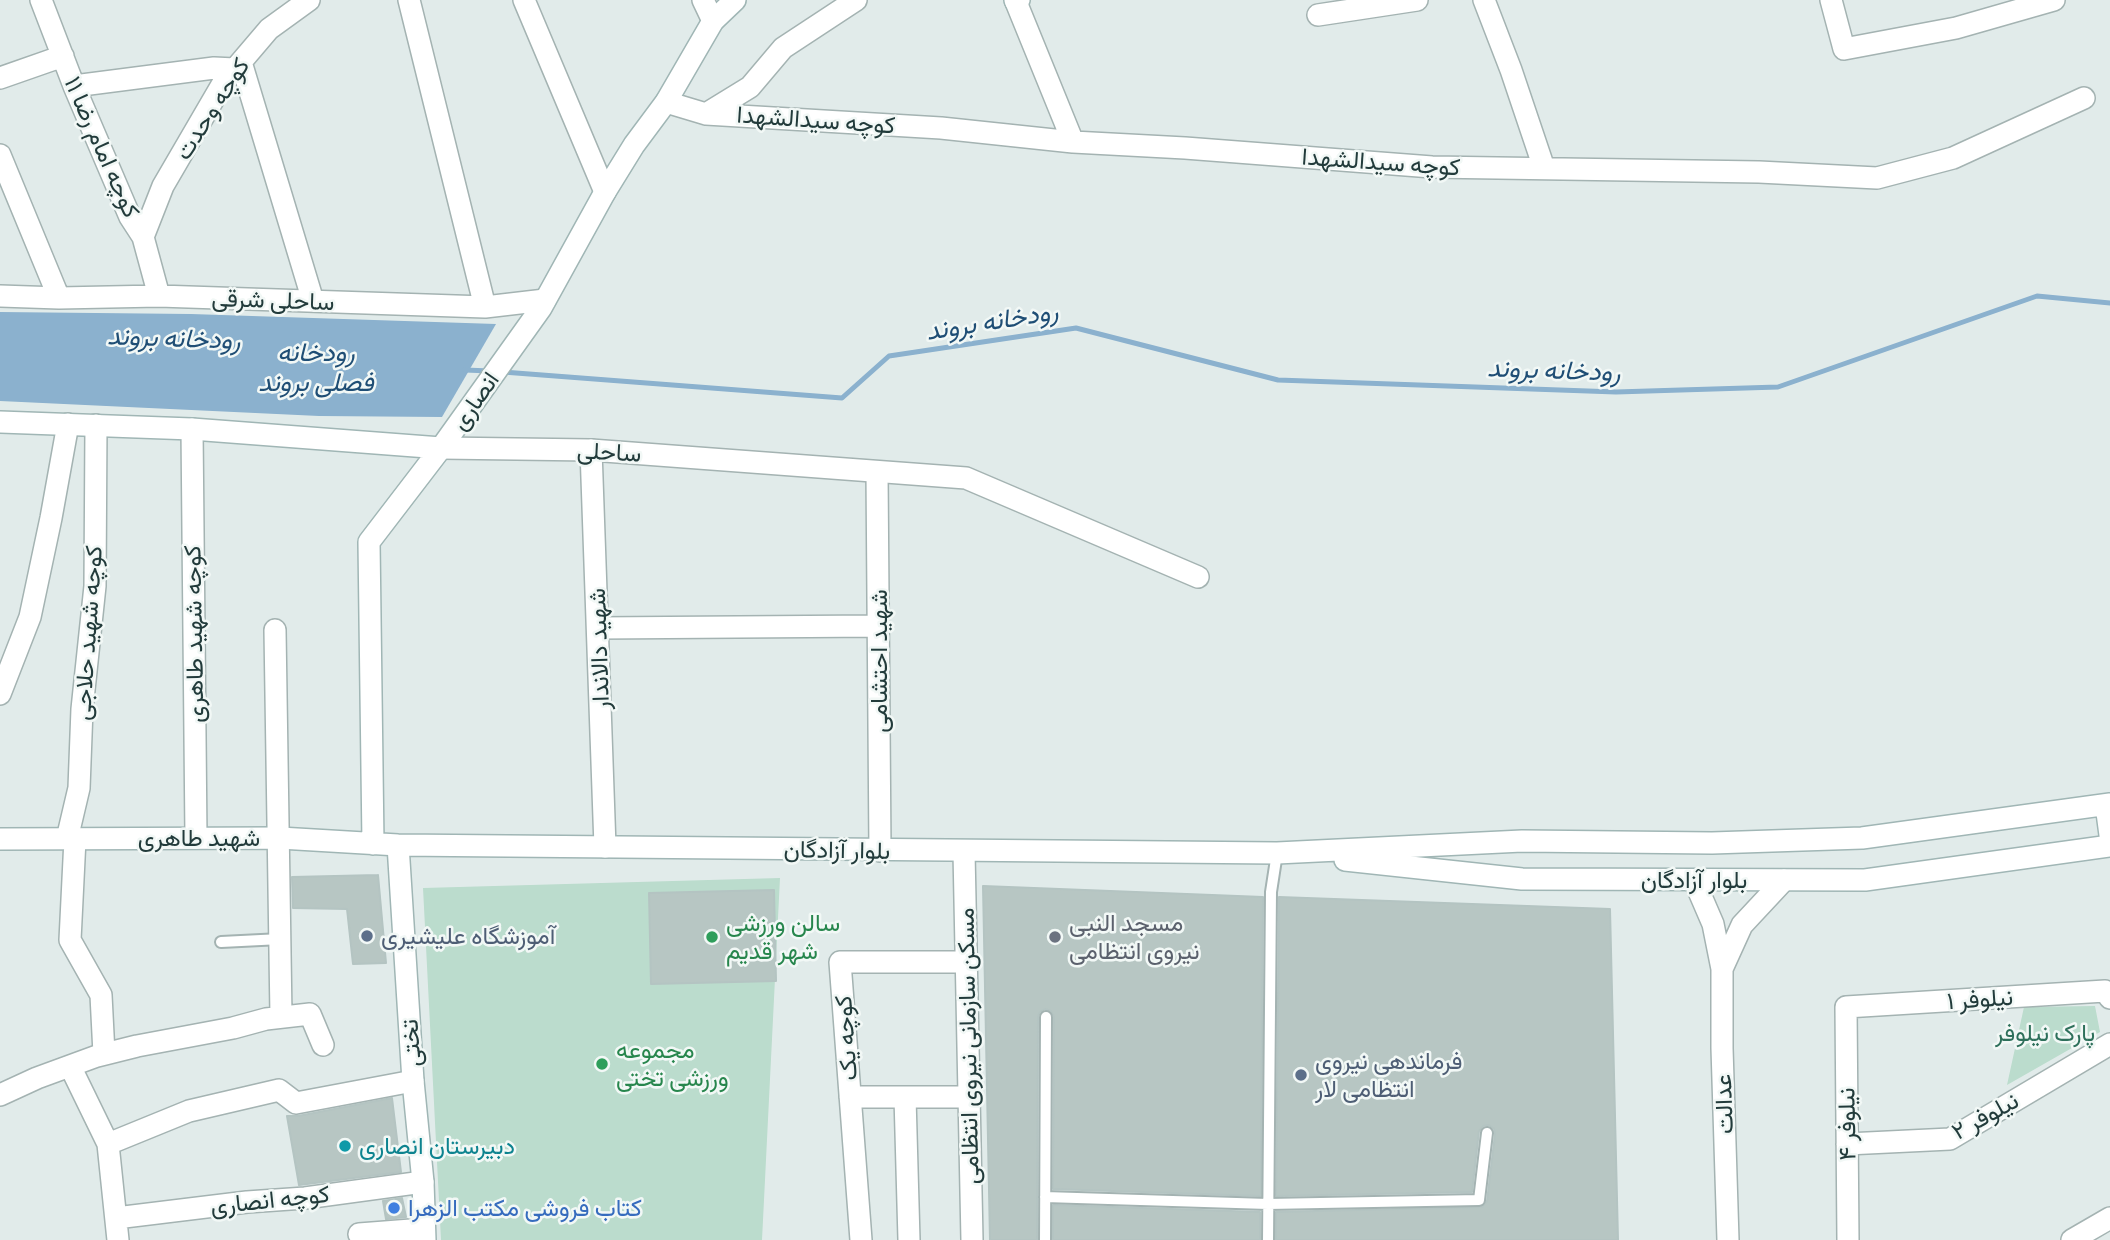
<!DOCTYPE html>
<meta charset="utf-8">
<style>
body{margin:0}
canvas{display:block;background:#e1ebea}
</style>
<canvas width="2110" height="1240"></canvas>
<script>
const context = document.querySelector('canvas').getContext('2d');
context.lineJoin = 'round';
function paint(path, color) { context.fillStyle = color; context.fill(path, 'evenodd'); }
const poly = rows => new Path2D(rows.map(r => 'M' + r).join(''));
function stroke(path, color, width, dash) { context.strokeStyle = color; context.lineWidth = width; context.lineCap = dash ? 'butt' : 'round'; context.setLineDash(dash || []); context.stroke(path); }
function write(font, color, halo, rows, align = 'center') {
  context.font = font + ' "Exo 2",Vazirmatn,sans-serif'; context.lineWidth = 5; context.setLineDash([]); context.textBaseline = 'middle'; context.strokeStyle = halo; context.fillStyle = color; for (const [text, x, y, turn = 0] of rows) {
    context.save(); context.translate(x, y); context.rotate((+turn || 0) * Math.PI / 180); context.textAlign = isNaN(turn) ? turn : align; if (halo) context.strokeText(text, 0, 0); context.fillText(text, 0, 0); context.restore();
  }
}
const green = poly([
 [780,878,762,1240,441,1240,423,888],
 [2095,1006,2100,1032,2007,1085,2024,1007]
]);
const water = poly([
 [0,312,191,314,496,324,442,417,319,416,0,401]
]);
const stream = poly([
 [465,370,490,371],
 [503,372,842,398,889,356,1076,328,1278,380,1616,392,1778,387,2037,296,2110,303]
]);
const building = poly([
 [378,875,386,963,353,964,347,909,293,908,292,877,378,875],
 [983,886,1263,897,1261,1196,1053,1189,1054,1017,1051,1011,1045,1009,1040,1012,1038,1017,1037,1240,990,1240,983,886],
 [774,890,776,981,651,984,649,893,774,890],
 [1279,897,1610,909,1618,1240,1276,1240,1276,1212,1482,1207,1487,1201,1495,1134,1494,1129,1489,1125,1483,1126,1479,1131,1472,1192,1276,1196,1279,897],
 [392,1098,401,1172,299,1185,287,1116,298,1116,392,1098],
 [402,1198,406,1217,386,1219,383,1201,402,1198],
 [1053,1205,1260,1212,1260,1240,1053,1240,1053,1205]
]);
const service = poly([
 [221,942,281,939],
 [1045,1197,1268,1204,1479,1200,1487,1133],
 [1045,1240,1046,1017],
 [1268,1240,1271,892,1277,853]
]);
const minor = poly([
 [41,0,74,86,130,217,143,237,159,296],
 [409,0,485,307],
 [524,0,605,192],
 [703,0,713,21],
 [1484,0,1511,70,1544,168],
 [1831,0,1844,49,1956,28,2054,0],
 [1016,2,1073,142],
 [1318,15,1417,0],
 [241,62,313,301],
 [0,78,63,56],
 [74,86,214,68,235,69],
 [666,102,706,114,941,128,1073,142,1185,148,1432,167,1759,172,1877,178,1953,158,2084,98],
 [706,114,750,87,783,48,856,0],
 [0,155,59,298],
 [143,237,163,186,223,83,269,29,309,0],
 [0,296,59,298,159,296,485,307,545,300],
 [192,429,196,838],
 [591,450,605,847],
 [877,472,880,851],
 [598,628,878,626],
 [275,630,281,1017],
 [0,694,30,617,51,518,68,424],
 [67,839,79,788,82,709,95,586,96,425],
 [75,839,70,940,101,995,104,1054],
 [71,1068,108,1144,118,1240],
 [0,1095,37,1078,97,1056,137,1046,233,1028,266,1019,310,1014,323,1045],
 [850,1097,969,1097],
 [905,1097,909,1240],
 [108,1144,189,1111,279,1090,296,1103,413,1081],
 [1847,1144,1950,1139,2110,1044],
 [116,1218,247,1202,305,1198,423,1182],
 [359,1234,424,1229],
 [861,1240,840,962,966,962],
 [1848,1240,1846,1007,2105,991,2110,998],
 [2072,1240,2110,1218]
]);
const tertiary = poly([
 [441,448,591,450,966,478,1198,577],
 [964,852,972,1240],
 [1694,880,1713,924,1722,969,1722,1048,1728,1240],
 [1722,969,1742,925,1784,880]
]);
const secondary = poly([
 [1015,0,1016,2,1019,0],
 [0,422,192,429,441,448],
 [2106,805,2110,835],
 [0,839,280,838,398,845,1277,853,1522,841,1712,843,1862,838,2110,804],
 [373,844,369,542,441,448,541,308,605,192,634,145,666,102,713,21,735,0],
 [398,845,413,1081,423,1182,425,1240],
 [1345,860,1522,879,1865,880,2110,846]
]);
const markers = [
 [367,936,7,"#5c6f8a"],
 [712,937,7,"#2e9e5b"],
 [1055,937,7,"#6b7280"],
 [602,1064,7,"#2e9e5b"],
 [1301,1075,7,"#5c6f8a"],
 [345,1146,7,"#0f9aa8"],
 [394,1208,7,"#3f7fe0"]
];
const streetNames = [
 ["کوچه وحدت",212,109,-57],
 ["کوچه سیدالشهدا",816,120,4],
 ["کوچه امام رضا ۱۱",102,147,66],
 ["کوچه سیدالشهدا",1381,162,4],
 ["ساحلی شرقی",273,300,2],
 ["انصاری",475,401,-55],
 ["ساحلی",609,452,3],
 ["کوچه شهید حلاجی",88,633,-86],
 ["کوچه شهید طاهری",194,634,-91],
 ["شهید دالاندار",599,649,-92],
 ["شهید احتشامی",879,661,-90],
 ["شهید طاهری",199,838],
 ["بلوار آزادگان",837,850,1],
 ["بلوار آزادگان",1694,880],
 ["نیلوفر ۱",1980,999,-4],
 ["کوچه یک",846,1038,-94],
 ["تختی",411,1043,-94],
 ["مسکن سازمانی نیروی انتظامی",968,1046,-91],
 ["عدالت",1724,1104,-92],
 ["نیلوفر ۲",1985,1116,-29],
 ["نیلوفر ۴",1847,1124,-91],
 ["کوچه انصاری",270,1200,-6]
];
const leisureNames = [
 ["سالن ورزشی",726,923],
 ["شهر قدیم",726,951],
 ["مجموعه",616,1050],
 ["ورزشی تختی",616,1078]
];
const worshipNames = [
 ["مسجد النبی",1069,923],
 ["نیروی انتظامی",1069,951]
];
const serviceNames = [
 ["آموزشگاه علیشیری",381,936],
 ["فرماندهی نیروی",1315,1061],
 ["انتظامی لار",1315,1089]
];
const parkNames = [
 ["پارک نیلوفر",2045,1033]
];
const cultureNames = [
 ["دبیرستان انصاری",359,1146]
];
const shopNames = [
 ["کتاب فروشی مکتب الزهرا",408,1208]
];
const waterNames = [
 ["رودخانه بروند",992,321,-9],
 ["رودخانه بروند",174,338,2],
 ["رودخانه",316,352],
 ["فصلی بروند",316,382],
 ["رودخانه بروند",1554,370,2]
];
paint(green, '#bbdccd');
paint(water, '#8bb1ce');
stroke(stream, '#8bb1ce', 5);
paint(building, '#b7c6c3');
stroke(building, '#b4c4c2', 2);
stroke(service, '#a4b3b2', 14);
stroke(minor, '#a4b3b2', 24);
stroke(tertiary, '#a4b3b2', 24);
stroke(secondary, '#a0b6b5', 24);
stroke(service, '#fff', 10);
stroke(minor, '#fff', 21);
stroke(tertiary, '#fff', 21);
stroke(secondary, '#fff', 21);
for (const [x, y, r, color] of markers) { const dot = new Path2D(); dot.arc(x, y, r, 0, 2 * Math.PI); context.fillStyle = color; context.fill(dot); stroke(dot, '#f2f8f6', 2.5); }
write('24px', '#223b3b', '#f2f8f6', streetNames);
write('24px', '#27864d', '#f2f8f6', leisureNames, 'left');
write('24px', '#5b616d', '#f2f8f6', worshipNames, 'left');
write('24px', '#4e5e75', '#f2f8f6', serviceNames, 'left');
write('24px', '#2e705b', '#f2f8f6', parkNames);
write('24px', '#0d838f', '#f2f8f6', cultureNames, 'left');
write('24px', '#366cbe', '#f2f8f6', shopNames, 'left');
write('italic 26px', '#1f4e75', '#f2f8f6', waterNames);
</script>
